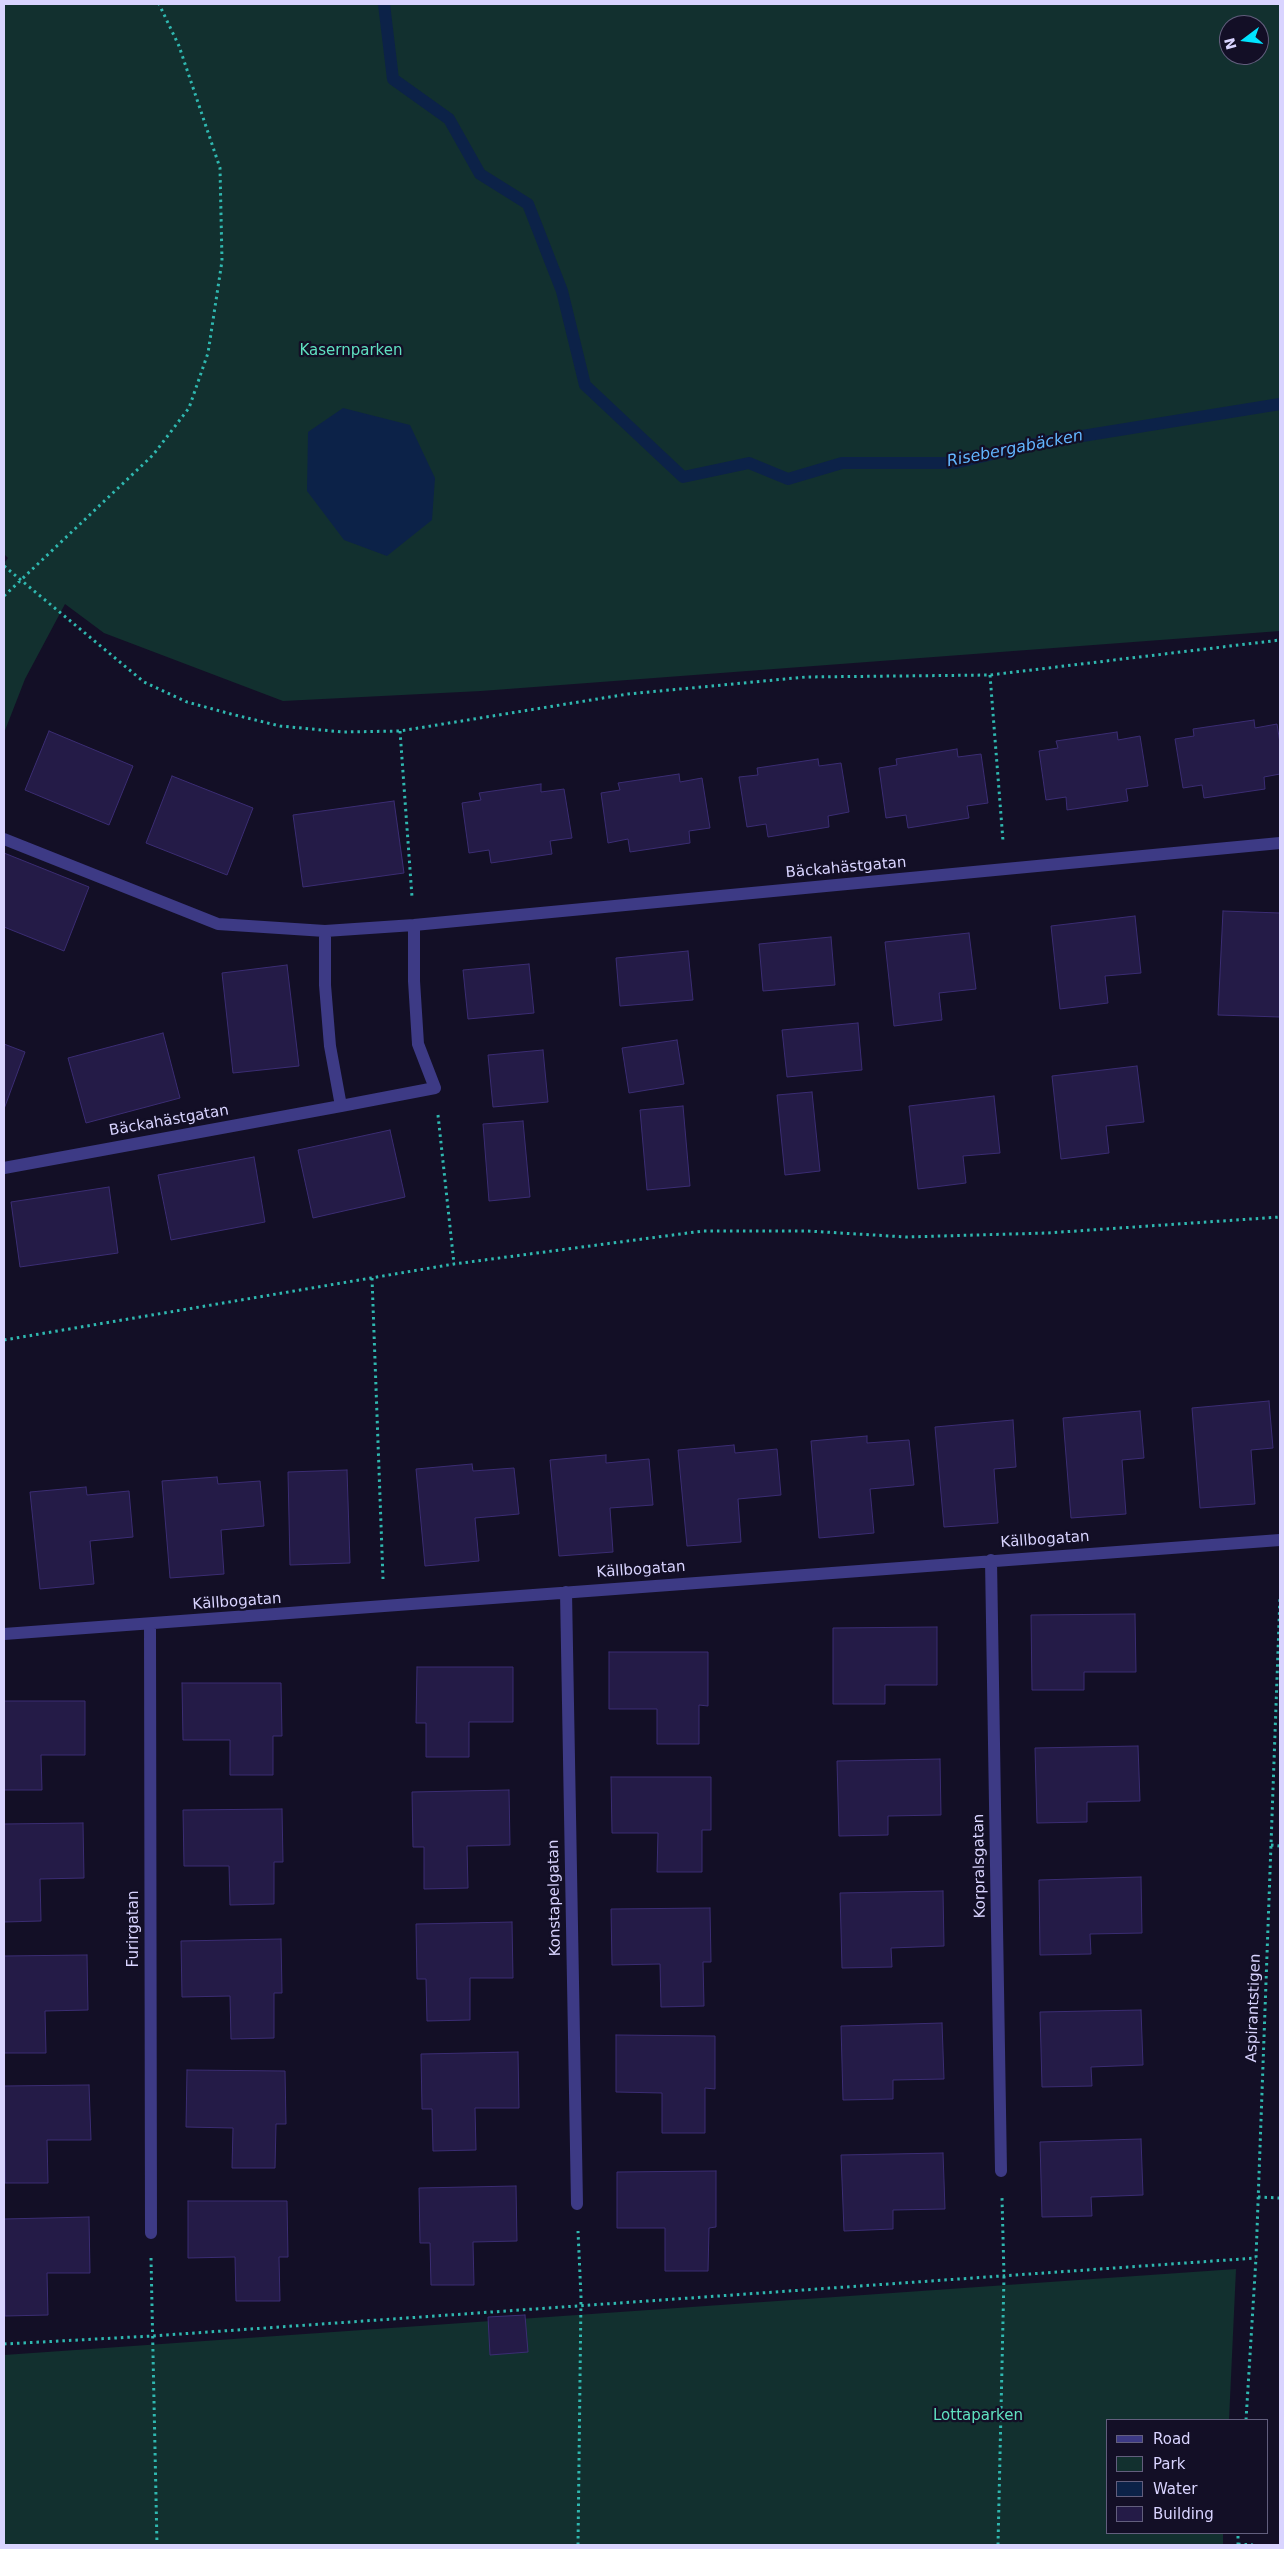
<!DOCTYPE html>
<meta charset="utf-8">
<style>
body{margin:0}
#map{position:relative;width:1284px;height:2549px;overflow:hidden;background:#130f26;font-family:"DejaVu Sans",sans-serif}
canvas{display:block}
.frame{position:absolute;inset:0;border:5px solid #d9d4ff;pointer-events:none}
.legend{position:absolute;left:1106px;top:2419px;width:162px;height:115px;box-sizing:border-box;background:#130f26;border:1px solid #625e7d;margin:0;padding:6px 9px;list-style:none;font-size:15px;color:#d9d4ff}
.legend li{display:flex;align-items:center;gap:10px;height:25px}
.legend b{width:25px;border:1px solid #625e7d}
.north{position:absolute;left:1219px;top:15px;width:50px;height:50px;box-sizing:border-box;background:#130f26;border:1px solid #625e7d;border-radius:50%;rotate:255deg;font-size:14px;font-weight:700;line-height:20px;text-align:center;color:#d9d4ff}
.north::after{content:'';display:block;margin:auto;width:18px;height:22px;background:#00e5ff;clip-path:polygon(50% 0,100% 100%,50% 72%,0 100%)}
</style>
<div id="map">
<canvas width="1284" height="2549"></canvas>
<div class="frame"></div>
<ul class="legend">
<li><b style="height:6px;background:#3d3a85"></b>Road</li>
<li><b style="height:14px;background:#12302f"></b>Park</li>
<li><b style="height:14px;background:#0c2248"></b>Water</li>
<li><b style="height:14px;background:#241b47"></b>Building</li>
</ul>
<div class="north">N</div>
</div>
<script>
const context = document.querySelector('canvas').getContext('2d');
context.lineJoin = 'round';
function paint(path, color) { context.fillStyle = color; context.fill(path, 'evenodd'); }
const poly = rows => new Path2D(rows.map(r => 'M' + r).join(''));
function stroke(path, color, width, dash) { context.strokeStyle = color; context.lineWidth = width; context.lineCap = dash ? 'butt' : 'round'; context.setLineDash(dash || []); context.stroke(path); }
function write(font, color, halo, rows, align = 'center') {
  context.font = font + ' "DejaVu Sans",sans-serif'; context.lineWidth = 4.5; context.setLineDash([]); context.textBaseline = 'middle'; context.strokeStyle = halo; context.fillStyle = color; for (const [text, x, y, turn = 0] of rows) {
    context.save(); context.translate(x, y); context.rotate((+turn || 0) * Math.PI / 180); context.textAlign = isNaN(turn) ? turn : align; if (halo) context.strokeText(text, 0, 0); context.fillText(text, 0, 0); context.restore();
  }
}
const green = poly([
 [4,4,1280,4,1280,631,481,691,283,701,104,633,65,604,25,679,4,733,4,563,8,558,4,554],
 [1229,25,1259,25,1259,55,1229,55],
 [1236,2269,1229,2420,1108,2420,1108,2533,1223,2533,1223,2545,4,2545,4,2355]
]);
const water = poly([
 [343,408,410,425,435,478,432,520,387,556,344,540,307,491,308,432]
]);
const stream = poly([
 [384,4,393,79,449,119,480,174,528,204,562,291,585,385,683,477,749,463,788,479,842,463,955,463,1039,443,1280,404]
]);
const building = poly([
 [1254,720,1255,728,1277,724,1280,743,1280,774,1264,777,1265,789,1204,798,1202,785,1183,788,1175,739,1194,736,1193,729,1254,720],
 [49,731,133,766,109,825,25,790,49,731],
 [1117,732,1118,740,1140,736,1148,786,1126,789,1128,801,1067,810,1066,797,1046,800,1039,751,1058,748,1056,741,1117,732],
 [957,749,958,757,981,754,988,803,967,806,969,818,908,828,906,815,886,818,879,768,897,765,896,759,957,749],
 [818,759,819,766,841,763,849,812,828,816,829,827,768,837,766,824,747,827,739,777,758,775,757,768,818,759],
 [679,774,680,782,702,778,710,828,689,831,690,843,630,852,628,839,608,843,601,793,620,790,618,783,679,774],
 [172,776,253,808,227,875,146,843,172,776],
 [541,784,541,792,564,789,572,838,550,841,552,854,491,863,489,850,469,853,462,803,481,800,479,793,541,784],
 [394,801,404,873,303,887,293,815,394,801],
 [4,853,89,887,64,951,4,927,4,853],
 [1223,911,1280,913,1280,1017,1218,1015,1223,911],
 [1135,916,1141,973,1105,976,1108,1003,1060,1009,1051,926,1135,916],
 [969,933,976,989,939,993,942,1020,894,1026,885,942,969,933],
 [831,937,835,985,763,991,759,944,831,937],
 [688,951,693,1000,620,1006,616,958,688,951],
 [529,964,534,1013,468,1019,463,970,529,964],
 [287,965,299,1066,233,1073,222,973,287,965],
 [858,1023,862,1070,787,1077,782,1030,858,1023],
 [163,1033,180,1098,86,1123,68,1058,163,1033],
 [677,1040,684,1084,629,1093,622,1048,677,1040],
 [4,1044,25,1052,4,1109,4,1044],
 [543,1050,548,1102,493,1107,488,1055,543,1050],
 [1137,1066,1144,1122,1106,1126,1109,1153,1061,1159,1052,1076,1137,1066],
 [812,1092,820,1171,785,1175,777,1095,812,1092],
 [994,1096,1000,1153,963,1156,966,1183,918,1189,909,1106,994,1096],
 [683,1106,690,1186,647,1190,640,1110,683,1106],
 [523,1121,530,1197,489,1201,483,1124,523,1121],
 [390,1130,405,1197,313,1218,298,1150,390,1130],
 [254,1157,265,1222,171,1240,158,1175,254,1157],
 [109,1187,118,1253,20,1267,11,1202,109,1187],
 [1269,1401,1273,1448,1251,1450,1255,1504,1200,1508,1192,1408,1269,1401],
 [1140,1411,1144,1458,1122,1460,1126,1514,1071,1518,1063,1418,1140,1411],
 [1013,1420,1016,1467,994,1469,998,1523,944,1527,935,1427,1013,1420],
 [867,1436,867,1443,909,1440,914,1485,870,1489,874,1533,819,1538,811,1441,867,1436],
 [734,1445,735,1453,777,1449,781,1495,738,1499,741,1542,687,1546,678,1450,734,1445],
 [606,1455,606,1463,649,1459,653,1505,610,1508,613,1552,559,1556,550,1460,606,1455],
 [472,1464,473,1471,514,1468,519,1514,475,1518,479,1561,425,1566,416,1469,472,1464],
 [347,1470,350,1563,290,1565,288,1472,347,1470],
 [217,1477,218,1484,260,1481,264,1526,221,1530,224,1574,170,1578,162,1481,217,1477],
 [86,1487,87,1495,129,1491,133,1537,90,1541,94,1584,40,1589,30,1492,86,1487],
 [1135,1614,1136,1672,1084,1672,1084,1690,1032,1690,1031,1615,1135,1614],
 [937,1627,937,1685,885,1685,885,1704,833,1704,833,1628,937,1627],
 [609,1652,708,1652,708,1706,699,1705,699,1744,657,1744,657,1709,609,1709,609,1652],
 [417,1667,513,1667,513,1722,469,1722,469,1757,426,1757,426,1723,416,1723,417,1667],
 [182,1683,281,1683,282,1736,273,1736,273,1775,230,1775,230,1740,183,1740,182,1683],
 [4,1701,85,1701,85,1755,41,1755,42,1790,4,1790,4,1701],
 [1138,1746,1140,1801,1087,1802,1087,1822,1037,1823,1035,1748,1138,1746],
 [940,1759,941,1815,888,1816,888,1835,839,1836,837,1761,940,1759],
 [611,1777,711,1777,711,1830,702,1830,702,1872,657,1872,658,1833,612,1833,611,1777],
 [509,1790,510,1845,467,1846,468,1888,424,1889,424,1847,413,1847,412,1792,509,1790],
 [282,1809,283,1862,274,1862,274,1904,230,1905,229,1866,184,1866,183,1810,282,1809],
 [83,1823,84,1878,40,1879,41,1921,4,1922,4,1824,83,1823],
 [1141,1877,1142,1933,1090,1934,1091,1954,1040,1955,1039,1880,1141,1877],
 [943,1891,944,1946,891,1948,892,1967,842,1968,840,1893,943,1891],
 [710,1908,711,1962,703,1962,704,2006,661,2007,660,1964,612,1965,611,1909,710,1908],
 [512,1922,513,1978,470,1978,470,2020,427,2021,426,1979,417,1979,416,1924,512,1922],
 [281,1939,282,1993,274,1993,274,2038,231,2039,230,1996,182,1997,181,1941,281,1939],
 [87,1955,88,2010,45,2011,46,2053,4,2053,4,1956,87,1955],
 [1141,2010,1143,2065,1091,2067,1092,2086,1042,2087,1040,2012,1141,2010],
 [942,2023,944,2079,893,2080,893,2099,843,2100,841,2026,942,2023],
 [616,2035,715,2036,715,2089,705,2088,705,2133,662,2133,662,2093,616,2092,616,2035],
 [518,2052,519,2108,475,2108,476,2150,433,2151,432,2109,422,2109,421,2054,518,2052],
 [187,2070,285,2071,286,2124,276,2124,275,2168,232,2168,233,2128,186,2127,187,2070],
 [89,2085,91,2140,47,2140,48,2183,5,2183,4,2086,89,2085],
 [1141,2139,1143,2195,1091,2197,1092,2216,1042,2217,1040,2142,1141,2139],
 [943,2153,945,2209,893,2210,893,2229,844,2231,841,2155,943,2153],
 [716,2171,716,2227,709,2228,708,2271,665,2271,665,2228,617,2228,617,2172,716,2171],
 [516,2186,517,2241,473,2242,474,2285,431,2285,430,2243,420,2243,419,2188,516,2186],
 [188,2201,287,2201,288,2257,279,2257,280,2301,236,2301,235,2257,188,2258,188,2201],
 [89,2217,90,2273,47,2273,48,2315,5,2316,4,2219,89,2217],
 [525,2315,528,2352,490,2355,488,2317,525,2315]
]);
const path = poly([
 [4,566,144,682,187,702,231,714,280,726,343,732,400,731,628,694,806,677,990,675,1280,640],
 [4,596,153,455,189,408,208,353,222,261,220,168,179,46,159,4],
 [990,675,1003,841],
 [400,731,412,897],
 [438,1115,454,1264],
 [372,1278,383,1579],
 [4,1340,454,1264,703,1231,808,1231,906,1237,1047,1233,1280,1217],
 [1271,1845,1280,1846],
 [1258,2197,1280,2198],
 [151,2258,157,2545],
 [4,2344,152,2336,1256,2258],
 [1246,2420,1256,2258,1280,1596],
 [1238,2544,1253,2545],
 [578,2545,581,2297,578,2231],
 [998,2545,1004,2276,1002,2198],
 [1238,2545,1238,2533]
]);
const minor = poly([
 [4,839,218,924,325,931],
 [414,925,414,981,418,1044,435,1088,341,1106,330,1046,325,985,325,931,414,925,1280,843],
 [4,1168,341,1106],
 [991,1560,1001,2171],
 [566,1592,577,2204],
 [150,1625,151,2233],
 [4,1634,1280,1540]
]);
const parkNames = [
 ["Kasernparken",351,351],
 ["Lottaparken",978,2416]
];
const streetNames = [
 ["Bäckahästgatan",846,868,-5],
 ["Bäckahästgatan",169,1121,-10],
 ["Källbogatan",1045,1540,-4],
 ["Källbogatan",641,1570,-4],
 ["Källbogatan",237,1602,-4],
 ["Korpralsgatan",980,1866,-91],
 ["Konstapelgatan",555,1898,-91],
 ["Furirgatan",134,1929,-90],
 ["Aspirantstigen",1254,2008,-88]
];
const waterNames = [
 ["Risebergabäcken",1015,449,-11]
];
paint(green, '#12302f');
paint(water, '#0c2248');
stroke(stream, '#0c2248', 12);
paint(building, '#241b47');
stroke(building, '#3b2d73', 1);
stroke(path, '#2fb8b0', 3, [2.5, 4]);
stroke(minor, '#3d3a85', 12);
write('15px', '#5fe0c0', '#130f26', parkNames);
write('15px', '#d9d4ff', '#130f26', streetNames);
write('italic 16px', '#62b6ff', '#130f26', waterNames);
</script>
